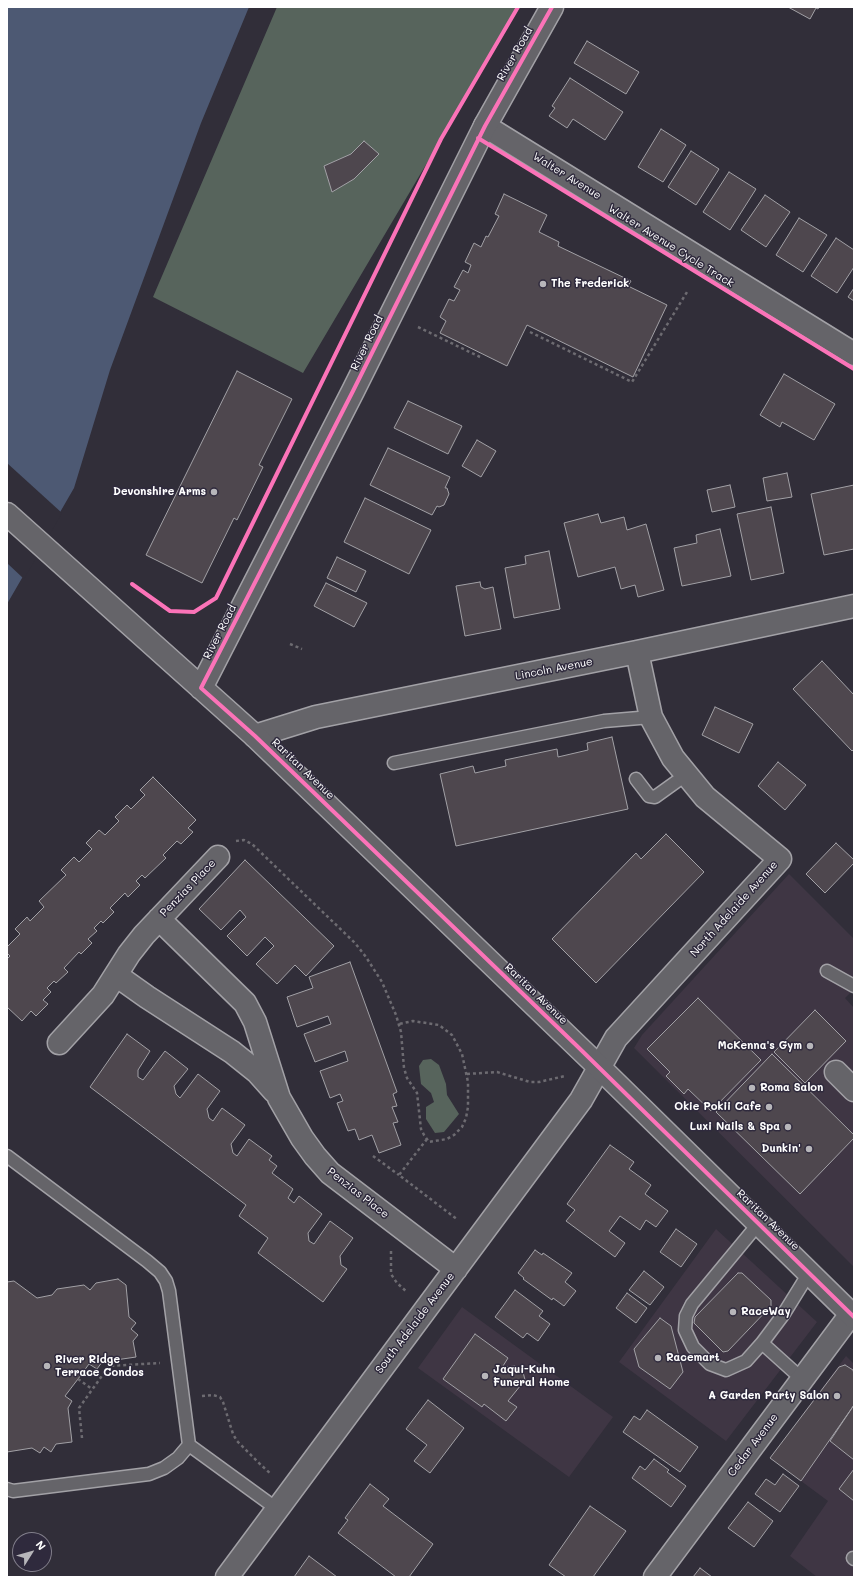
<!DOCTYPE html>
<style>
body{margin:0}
#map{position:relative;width:861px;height:1584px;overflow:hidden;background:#312e39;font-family:Mali,sans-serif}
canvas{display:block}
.frame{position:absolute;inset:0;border:8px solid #fff;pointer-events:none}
.north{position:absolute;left:12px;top:1532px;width:40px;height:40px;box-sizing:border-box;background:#2f2a3d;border:1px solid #827f8b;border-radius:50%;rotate:53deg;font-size:11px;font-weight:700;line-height:16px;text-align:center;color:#fff}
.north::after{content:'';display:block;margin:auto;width:14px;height:18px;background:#b7b6ba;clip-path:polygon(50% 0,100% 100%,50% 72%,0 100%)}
</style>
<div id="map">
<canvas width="861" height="1584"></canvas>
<div class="frame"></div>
<div class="north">N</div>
</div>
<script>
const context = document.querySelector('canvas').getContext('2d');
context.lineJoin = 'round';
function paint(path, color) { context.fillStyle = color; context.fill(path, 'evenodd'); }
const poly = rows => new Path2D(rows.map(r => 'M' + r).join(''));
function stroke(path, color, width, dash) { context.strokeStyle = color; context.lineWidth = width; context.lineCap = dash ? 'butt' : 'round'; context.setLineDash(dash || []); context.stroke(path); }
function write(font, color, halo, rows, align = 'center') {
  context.font = font + ' Mali,sans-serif'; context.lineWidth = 3; context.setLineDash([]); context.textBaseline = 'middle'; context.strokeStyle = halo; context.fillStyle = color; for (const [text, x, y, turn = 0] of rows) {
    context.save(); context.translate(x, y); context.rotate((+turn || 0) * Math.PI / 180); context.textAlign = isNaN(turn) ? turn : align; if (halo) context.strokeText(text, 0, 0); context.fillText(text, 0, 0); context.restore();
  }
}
const built = poly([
 [789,874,854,939,854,989,845,998,854,1008,854,1267,634,1048,642,1035],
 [716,1229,817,1322,726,1441,619,1362],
 [462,1307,613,1417,569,1477,418,1368],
 [846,1356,854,1364,854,1577,817,1577,790,1556,828,1501,770,1458]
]);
const green = poly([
 [277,7,519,7,303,373,153,297],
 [431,1059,439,1065,446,1084,447,1095,459,1114,444,1132,435,1133,426,1119,426,1107,434,1102,431,1093,421,1084,419,1066,423,1060]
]);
const water = poly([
 [7,7,249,7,201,123,110,370,74,488,7,604]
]);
const pier = poly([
 [7,463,62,513,24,579,7,563]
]);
const building = poly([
 [788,7,819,7,818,9,816,8,810,19,788,7],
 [587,41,639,72,626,94,574,63,587,41],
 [570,78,623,112,605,140,573,119,567,128,549,116,555,108,552,106,570,78],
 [661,129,686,145,663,182,638,167,661,129],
 [364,141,379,154,354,179,332,192,324,166,351,154,364,141],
 [691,151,719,169,696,205,668,187,691,151],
 [729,172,756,189,730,230,703,212,729,172],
 [504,194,547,215,539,232,559,242,558,246,631,281,628,286,667,305,633,377,527,325,507,366,440,333,446,321,440,317,449,299,454,301,460,290,454,287,463,270,468,273,471,265,465,262,474,243,481,247,486,236,488,237,499,216,495,214,504,194],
 [765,195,790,212,766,247,741,230,765,195],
 [799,218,827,235,803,272,776,255,799,218],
 [836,238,854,250,854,267,837,293,811,276,836,238],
 [854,288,854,301,848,297,854,288],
 [237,371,292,399,259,465,263,467,237,520,234,518,202,583,146,555,237,371],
 [784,374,835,404,814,440,782,422,780,427,760,415,784,374],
 [408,401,462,426,448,454,394,428,408,401],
 [477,440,496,451,481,477,462,466,477,440],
 [388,448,450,477,445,488,447,488,449,494,444,505,439,507,437,506,432,515,370,485,388,448],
 [787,473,792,497,767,501,763,478,787,473],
 [730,485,735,507,712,512,707,490,730,485],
 [854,485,854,549,824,555,811,494,854,485],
 [365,498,431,530,409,574,344,542,365,498],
 [771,507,784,573,751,580,737,514,771,507],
 [598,514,601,523,624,517,627,530,646,524,664,590,638,597,635,585,621,589,615,567,578,577,564,523,598,514],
 [720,529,731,576,682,586,674,548,697,543,696,535,720,529],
 [549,551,560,609,514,618,505,568,526,564,525,556,549,551],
 [337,557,366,571,356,592,327,578,337,557],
 [480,582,481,587,485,589,493,587,501,629,465,636,456,586,480,582],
 [326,583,367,603,354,627,314,606,326,583],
 [822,661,854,695,854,749,852,751,793,689,822,661],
 [715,707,753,724,739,753,702,735,715,707],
 [612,737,628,809,456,846,440,774,473,766,475,773,506,766,505,760,557,749,558,757,588,750,587,743,612,737],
 [778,762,806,785,785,810,758,786,778,762],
 [153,777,196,820,188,828,193,832,181,844,177,841,163,855,166,858,145,878,142,875,136,881,140,885,128,897,125,893,110,908,114,912,103,923,101,921,94,928,97,931,88,939,92,943,81,954,79,952,64,968,68,972,56,983,54,981,47,988,51,992,43,1000,48,1004,36,1016,31,1011,22,1021,7,1007,7,959,10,956,7,953,7,947,20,934,15,929,27,917,30,921,44,907,39,901,66,875,61,870,74,857,79,862,92,849,86,843,99,830,105,835,119,821,115,817,127,805,131,809,145,795,140,790,153,777],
 [666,834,704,872,596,983,552,939,636,853,641,859,666,834],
 [836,843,854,860,854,863,825,893,806,874,836,843],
 [245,860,334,946,306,976,295,965,277,984,256,964,274,946,265,937,247,956,227,936,246,917,240,910,221,930,199,909,245,860],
 [350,962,397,1092,393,1094,397,1106,392,1107,398,1122,393,1123,401,1145,379,1153,372,1135,359,1140,355,1129,348,1131,337,1103,343,1101,340,1094,330,1098,320,1071,348,1061,345,1051,315,1062,304,1034,331,1024,328,1016,297,1027,287,997,313,988,309,977,350,962],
 [698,998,761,1060,711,1111,688,1089,684,1094,666,1076,670,1072,647,1049,698,998],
 [815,1010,846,1041,805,1083,774,1052,815,1010],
 [127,1034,150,1051,138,1070,138,1077,143,1080,165,1051,188,1069,174,1086,176,1094,180,1098,198,1074,220,1091,207,1109,209,1118,213,1121,222,1108,245,1125,231,1144,233,1153,237,1156,249,1139,272,1156,269,1160,277,1166,272,1173,293,1189,288,1198,294,1203,299,1196,322,1214,308,1233,309,1241,314,1244,330,1221,353,1238,340,1256,341,1265,347,1269,323,1302,258,1253,268,1238,239,1216,246,1205,90,1087,127,1034],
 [772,1054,854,1135,854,1138,800,1194,716,1112,772,1054],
 [610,1145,634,1162,629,1169,651,1185,645,1194,668,1211,656,1227,646,1220,640,1230,620,1216,609,1231,625,1243,615,1257,566,1221,575,1210,567,1204,610,1145],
 [676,1229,697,1244,681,1267,660,1252,676,1229],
 [535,1250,542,1255,543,1253,572,1273,565,1282,576,1291,564,1306,553,1298,552,1300,523,1279,524,1278,518,1273,535,1250],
 [644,1271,664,1287,650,1305,629,1290,644,1271],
 [738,1273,742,1273,771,1300,771,1306,728,1351,723,1352,694,1323,695,1317,738,1273],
 [118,1279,126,1285,129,1317,136,1323,131,1329,138,1335,133,1341,136,1357,102,1362,97,1369,89,1364,78,1379,65,1396,72,1401,68,1408,72,1442,56,1444,51,1452,44,1447,40,1453,32,1448,7,1452,7,1282,14,1281,37,1298,52,1295,57,1289,84,1285,90,1290,96,1283,118,1279],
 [515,1290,543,1311,539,1316,550,1324,538,1341,527,1333,523,1338,495,1317,515,1290],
 [627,1293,647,1308,636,1323,616,1308,627,1293],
 [660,1318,671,1326,683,1372,670,1389,639,1367,634,1349,660,1318],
 [475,1334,508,1358,503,1366,505,1367,515,1366,523,1372,525,1380,508,1401,517,1407,506,1421,484,1404,482,1407,443,1379,475,1334],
 [845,1365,853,1370,854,1374,854,1405,801,1481,770,1458,839,1367,845,1365],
 [428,1400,464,1428,430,1473,414,1461,427,1445,406,1429,428,1400],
 [854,1405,854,1460,830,1441,854,1405],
 [647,1410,698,1447,680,1472,623,1432,634,1416,640,1420,647,1410],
 [654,1459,669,1470,667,1472,686,1486,671,1507,632,1478,640,1466,645,1470,654,1459],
 [854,1469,854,1501,839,1489,854,1469],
 [783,1474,799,1486,780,1512,755,1494,766,1479,775,1485,783,1474],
 [370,1484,389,1499,383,1506,433,1544,409,1577,396,1577,338,1533,348,1520,345,1518,370,1484],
 [748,1502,773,1521,754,1547,728,1528,748,1502],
 [590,1506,626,1531,593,1577,566,1577,549,1565,590,1506],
 [309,1556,337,1577,294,1577,309,1556],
 [700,1568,712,1577,693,1577,700,1568]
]);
const path = poly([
 [418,327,480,357],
 [530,332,632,382,687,292],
 [290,644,302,649],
 [236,841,244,840,252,844,355,943,366,957,382,982,396,1015,401,1032,404,1068,407,1078,417,1093,421,1129,424,1135,429,1142,447,1139,454,1135,462,1127,466,1118,468,1107,468,1082,462,1054,452,1035,439,1025,413,1021,399,1024],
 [467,1074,497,1072,530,1082,539,1082,565,1076],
 [427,1139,399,1175,458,1220],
 [373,1156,399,1175],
 [391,1251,391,1274,397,1283,407,1292],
 [78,1379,92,1389],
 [202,1396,213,1395,220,1397,223,1402,233,1434,237,1441,261,1465,271,1474],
 [82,1438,79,1408,109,1366,160,1363]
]);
const lane = poly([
 [394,763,604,721,651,717],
 [636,779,649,796,655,797,687,774],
 [827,971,854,986],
 [7,1156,147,1261,160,1272,166,1281,169,1291,189,1445,277,1509],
 [759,1223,692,1304,686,1316,685,1330,693,1347,710,1364,726,1370,746,1361,762,1343,802,1379],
 [762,1343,783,1315,809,1273],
 [7,1489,13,1491,149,1474,164,1468,178,1458,189,1445],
 [853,1558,854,1559]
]);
const street = poly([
 [485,126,854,354],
 [255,736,316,717,637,652,854,606],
 [159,919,245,1003,255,1022,279,1098,302,1138,315,1156,330,1173,456,1269],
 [116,975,147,997,232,1052,257,1072,274,1091],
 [59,1043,103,995,129,954,144,935,218,857],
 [836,1072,854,1090],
 [227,1577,581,1100,616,1038,780,859,705,797,673,758,651,717,637,652],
 [655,1577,851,1314]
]);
const secondary = poly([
 [7,514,255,736,599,1067,854,1317],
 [201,688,353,391,485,126,552,7]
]);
const cycleway = poly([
 [552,7,485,126,353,391,201,688,255,736,577,1046,854,1317],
 [478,138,854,369],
 [132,584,170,611,194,612,216,598,441,139,518,7]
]);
const markers = [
 [543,284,4,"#b7b6ba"],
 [214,492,4,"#b7b6ba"],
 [810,1046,4,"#b7b6ba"],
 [752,1088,4,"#b7b6ba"],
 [769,1107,4,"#b7b6ba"],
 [788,1127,4,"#b7b6ba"],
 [809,1149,4,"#b7b6ba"],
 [733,1312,4,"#b7b6ba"],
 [658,1358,4,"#b7b6ba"],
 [47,1366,4,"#b7b6ba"],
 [485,1376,4,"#b7b6ba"],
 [837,1396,4,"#b7b6ba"]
];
const streetNames = [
 ["River Road",515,54,-60],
 ["Walter Avenue",567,176,32],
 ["Walter Avenue Cycle Track",671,246,32],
 ["River Road",367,343,-64],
 ["River Road",220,632,-63],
 ["Lincoln Avenue",554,669,-11],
 ["Raritan Avenue",303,769,44],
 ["Penzias Place",188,888,-46],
 ["North Adelaide Avenue",734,909,-48],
 ["Raritan Avenue",536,994,44],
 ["Penzias Place",358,1193,38],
 ["Raritan Avenue",768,1220,44],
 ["South Adelaide Avenue",415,1323,-53],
 ["Cedar Avenue",753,1445,-53]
];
const poiNames = [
 ["The Frederick",551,284],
 ["Devonshire Arms",206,492,"right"],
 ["McKenna's Gym",802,1046,"right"],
 ["Roma Salon",760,1088],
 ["Okie Pokii Cafe",761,1107,"right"],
 ["Luxi Nails & Spa",780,1127,"right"],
 ["Dunkin'",801,1149,"right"],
 ["RaceWay",741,1312],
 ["Racemart",666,1358],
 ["River Ridge",55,1360],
 ["Terrace Condos",55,1373],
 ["Jaqui-Kuhn",493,1370],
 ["Funeral Home",493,1383],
 ["A Garden Party Salon",829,1396,"right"]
];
paint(built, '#3f3644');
paint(green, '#57645c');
paint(water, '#4d5973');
paint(pier, '#312e39');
paint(building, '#4e474e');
stroke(building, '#a2a1a6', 1);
stroke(lane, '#a2a1a6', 15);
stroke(street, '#a2a1a6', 25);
stroke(secondary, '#a2a1a6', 25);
stroke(path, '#6d6b71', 2.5, [3, 3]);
stroke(lane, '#656469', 12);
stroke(street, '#656469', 22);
stroke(secondary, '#656469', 22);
stroke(cycleway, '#fb73b8', 4);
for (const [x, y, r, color] of markers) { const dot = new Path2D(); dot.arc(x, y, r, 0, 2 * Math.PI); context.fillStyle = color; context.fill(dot); stroke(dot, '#2f2a3d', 1.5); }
write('11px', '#fff', '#2f2a3d', streetNames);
write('bold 11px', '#fff', '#2f2a3d', poiNames, 'left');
</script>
